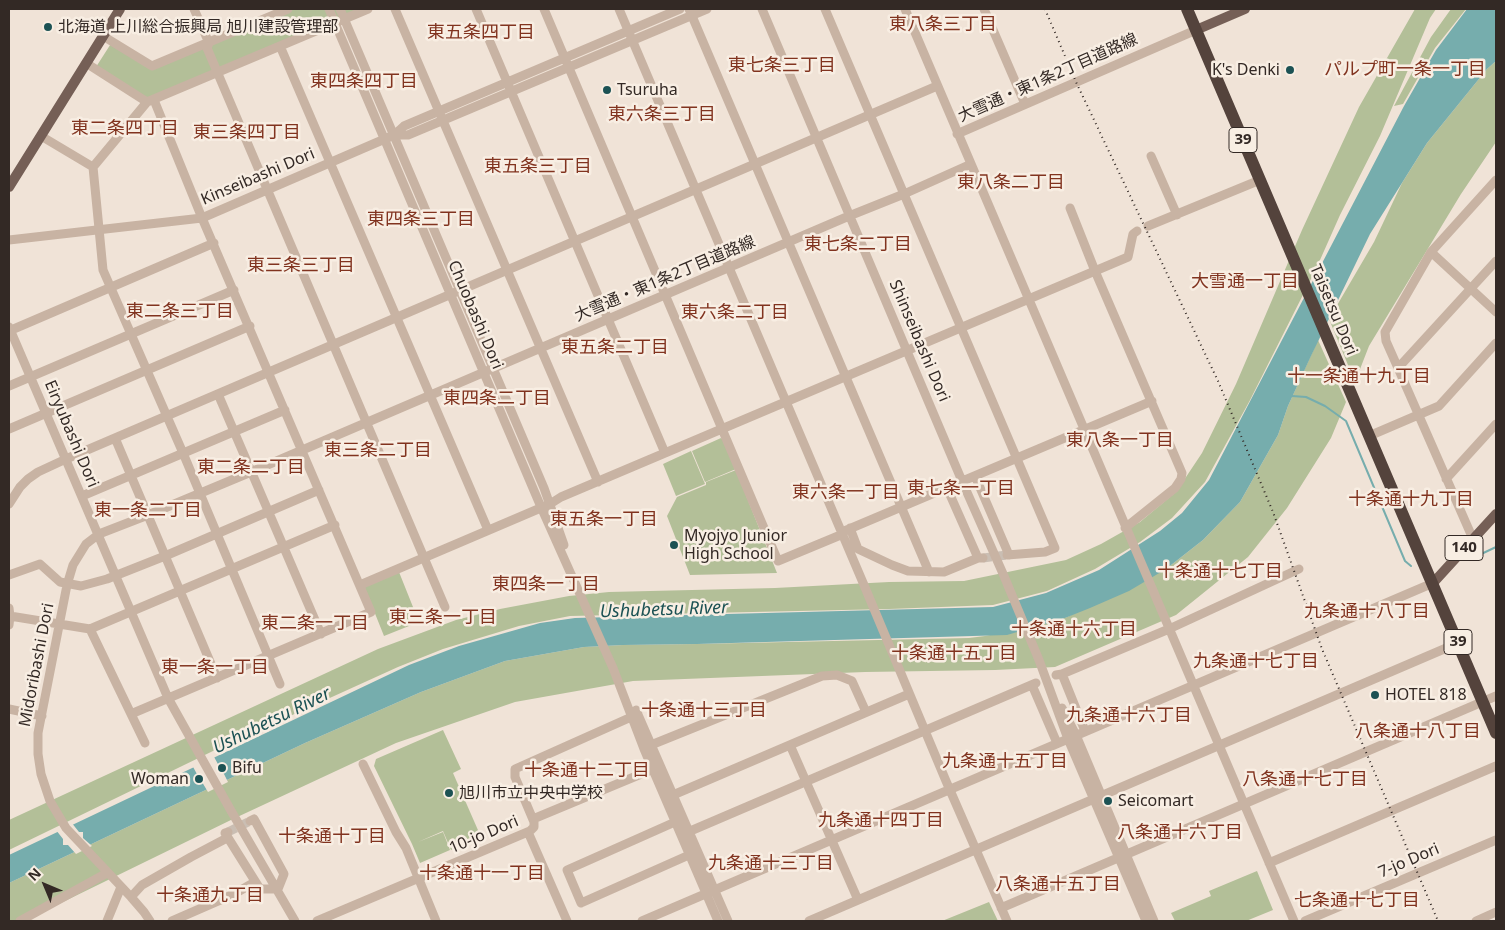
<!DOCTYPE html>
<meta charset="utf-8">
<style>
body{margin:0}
#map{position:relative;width:1505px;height:930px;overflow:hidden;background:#f0e3d7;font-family:"Noto Sans",sans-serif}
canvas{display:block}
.frame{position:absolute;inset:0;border:10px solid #332925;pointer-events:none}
.north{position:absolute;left:20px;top:860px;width:50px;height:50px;-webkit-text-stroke:4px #f8eee3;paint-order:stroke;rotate:315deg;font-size:14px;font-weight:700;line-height:20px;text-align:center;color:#332925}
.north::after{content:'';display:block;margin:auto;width:18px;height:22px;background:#332925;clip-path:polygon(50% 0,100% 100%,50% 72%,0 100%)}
</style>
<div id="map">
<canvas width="1505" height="930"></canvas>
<div class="frame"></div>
<div class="north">N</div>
</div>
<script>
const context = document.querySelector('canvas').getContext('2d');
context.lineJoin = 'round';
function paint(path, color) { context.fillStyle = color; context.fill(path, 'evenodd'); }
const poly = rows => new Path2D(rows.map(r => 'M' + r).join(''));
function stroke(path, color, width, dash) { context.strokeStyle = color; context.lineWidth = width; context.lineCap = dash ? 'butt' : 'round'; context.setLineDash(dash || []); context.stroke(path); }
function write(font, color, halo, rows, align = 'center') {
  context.font = font + ' "Noto Sans","Noto Sans JP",sans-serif'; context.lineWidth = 5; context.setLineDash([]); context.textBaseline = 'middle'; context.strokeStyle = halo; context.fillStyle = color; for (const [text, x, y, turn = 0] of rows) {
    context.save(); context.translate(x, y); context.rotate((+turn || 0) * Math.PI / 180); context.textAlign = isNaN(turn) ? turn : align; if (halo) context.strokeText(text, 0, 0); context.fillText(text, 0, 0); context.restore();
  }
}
const green = poly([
 [288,9,370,9,147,102,96,67,112,42,152,66],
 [1415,9,1436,9,1430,18,1380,136,1340,215,1316,269,1249,402,1205,482,1172,518,1140,542,1095,569,1047,591,993,605,889,609,570,616,519,626,443,649,398,667,213,751,9,850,9,820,378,649,456,620,500,609,569,596,609,592,775,588,889,582,964,581,1066,560,1101,544,1140,522,1176,492,1202,453,1236,384,1302,230,1359,107],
 [1451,9,1466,9,1435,48,1403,104,1394,106,1431,37],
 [1496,61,1496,142,1461,194,1369,346,1355,382,1329,319,1374,242,1402,183,1427,143,1487,69],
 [1318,340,1346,402,1331,438,1287,508,1248,557,1176,615,1055,667,995,670,865,672,633,681,515,702,396,743,233,819,24,921,9,921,9,883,305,743,421,692,505,661,584,647,623,645,697,644,969,638,985,636,1041,625,1065,618,1166,569,1203,540,1240,502,1278,435,1288,406],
 [721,438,723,440,736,469,705,482,692,451],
 [691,451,705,484,676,496,663,464],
 [736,470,777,573,690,575,667,516,677,497,706,485,706,482],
 [399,572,419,622,384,636,364,586],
 [443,730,461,769,453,773,481,837,451,850,443,831,418,842,443,832,450,850,420,863,412,844,374,766,376,759],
 [1257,871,1273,910,1246,921,1175,921,1171,913,1211,896,1209,891],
 [989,902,998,921,942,921]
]);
const water = poly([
 [1467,9,1496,9,1496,61,1487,69,1427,143,1370,234,1311,356,1288,406,1278,435,1240,502,1203,540,1166,569,1129,591,1090,608,1065,618,1007,635,697,644,623,645,584,647,505,661,421,692,305,743,9,883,9,855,409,665,459,646,540,623,575,618,993,607,1046,593,1099,570,1160,531,1182,513,1209,480,1404,106,1436,50]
]);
const pier = poly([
 [213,755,219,766,224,767,223,772,228,782,208,792,202,782,197,781,198,776,192,765],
 [71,822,79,832,83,832,83,838,92,846,76,854,68,845,63,845,63,839,56,830]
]);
const stream = poly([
 [1292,396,1306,397,1325,406,1346,421,1405,561,1411,566],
 [1477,556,1496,547]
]);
const minorTunnel = poly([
 [983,558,1007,555],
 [228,832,250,821]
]);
const minor = poly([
 [194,9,209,43,207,48,445,607],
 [329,9,541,507,613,668,644,749,718,921],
 [340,9,544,488,564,545],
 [395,9,598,482],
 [476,9,665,453],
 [544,9,778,561,843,534],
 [619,9,864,585,946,781,1007,921],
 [689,9,929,572],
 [762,9,962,481,1004,576,1039,660,1068,739,1146,921],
 [825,9,1055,548,1045,552,1007,555],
 [905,9,1294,921],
 [984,9,1025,104],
 [103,36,152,66,288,9],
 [280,46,488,530],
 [86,63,147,102,368,9],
 [147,102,93,167,103,270,183,453,280,684],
 [957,134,1196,30],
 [394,135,408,135,707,9],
 [41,136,93,167],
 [1151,156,1177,215],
 [1070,208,1095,271,1182,473,1181,479,1175,488,1125,528],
 [1148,226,1260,180],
 [9,240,202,218,394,135,404,126,680,9],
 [1431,252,1496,312],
 [9,327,168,698,230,809,295,921],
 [9,331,214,243],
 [1398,368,1496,261],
 [9,386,234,290],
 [218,394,321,634],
 [9,429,250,326],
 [1369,436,1439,406,1496,343],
 [115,438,217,678],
 [975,476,1009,555],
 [1446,479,1496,424],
 [947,488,978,558],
 [82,496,285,410],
 [9,504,20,487,28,479,38,472,66,459,937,86],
 [850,528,858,549,892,565,908,571,944,572,978,558,983,558],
 [842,532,1152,401],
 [1473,539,1398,368,1386,341,1385,332,1431,252,1496,180],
 [9,575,40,564,60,582,81,586,107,579,165,556,319,490],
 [360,585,550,504,561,497,1128,257,1133,234,1137,231],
 [9,608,10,616,9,625],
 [10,616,90,629,145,743],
 [90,629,335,525],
 [1062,674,1085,731],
 [1056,675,1062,674,1169,629,1299,569],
 [1032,685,1057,743],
 [1062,708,1076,735,1154,921],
 [9,709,42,716],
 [636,710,728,921],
 [131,714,371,612,202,218,154,100],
 [790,745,858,900],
 [646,747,822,676,837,675,852,681,866,712],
 [363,764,396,832,406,848,436,921],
 [673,795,909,694],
 [533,819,658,767],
 [675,822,567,870,581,903,689,855],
 [228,832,225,833,260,889,278,889,284,874,254,819,250,821],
 [528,832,567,921],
 [681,835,1036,683],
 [1269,863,1496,766],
 [131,897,142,885,191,857,227,838],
 [1001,908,1496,696],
 [20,921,107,873],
 [107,921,121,887],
 [150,921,144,912,131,897,66,828,50,801,41,774,38,754,38,733,67,585,73,565,86,544,99,534,148,515,251,472,849,216,904,194,971,164],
 [172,921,234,894,255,882],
 [317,921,530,831,534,827,534,822,515,777,515,769,638,714],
 [642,921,1433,583],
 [809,921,1458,643],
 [1305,921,1496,840],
 [1476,921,1496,912]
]);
const major = poly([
 [1196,30,1245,9],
 [9,187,120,9],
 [1433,583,1496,514]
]);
const highway = poly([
 [1187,9,1496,733]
]);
const rail = poly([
 [1045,9,1076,82,1218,381,1273,512,1322,649,1438,921]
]);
const markers = [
 [48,27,5,"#1c5254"],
 [1290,70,5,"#1c5254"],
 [607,90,5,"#1c5254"],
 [674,545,5,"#1c5254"],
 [1375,695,5,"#1c5254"],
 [222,768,5,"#1c5254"],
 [199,779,5,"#1c5254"],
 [449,793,5,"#1c5254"],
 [1108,801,5,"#1c5254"]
];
const shields = [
 [1243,140,28],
 [1464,548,38],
 [1458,642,28]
];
const shieldNames = [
 ["39",1243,140],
 ["140",1464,548],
 ["39",1458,642]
];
const poiNames = [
 ["北海道 上川総合振興局 旭川建設管理部",58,27],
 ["K's Denki",1280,70,"right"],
 ["Tsuruha",617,90],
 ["Myojyo Junior",684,536],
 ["High School",684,554],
 ["HOTEL 818",1385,695],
 ["Bifu",232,768],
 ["Woman",189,779,"right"],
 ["旭川市立中央中学校",459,793],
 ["Seicomart",1118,801]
];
const streetNames = [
 ["大雪通・東1条2丁目道路線",1048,78,-24],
 ["Kinseibashi Dori",258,177,-23],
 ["大雪通・東1条2丁目道路線",665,279,-23],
 ["Taisetsu Dori",1333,310,67],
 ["Chuobashi Dori",475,315,67],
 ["Shinseibashi Dori",919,341,67],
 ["Eiryubashi Dori",71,434,67],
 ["Midoribashi Dori",37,665,-79],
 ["10-jo Dori",484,835,-23],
 ["7-jo Dori",1409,861,-23]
];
const neighbourhoodNames = [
 ["東八条三丁目",943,25],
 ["東五条四丁目",481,33],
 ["東七条三丁目",782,66],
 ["パルプ町一条一丁目",1405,70],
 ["東四条四丁目",364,82],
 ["東六条三丁目",662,115],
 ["東二条四丁目",125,129],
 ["東三条四丁目",247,133],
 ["東五条三丁目",538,167],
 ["東八条二丁目",1011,183],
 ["東四条三丁目",421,220],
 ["東七条二丁目",858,245],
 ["東三条三丁目",301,266],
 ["大雪通一丁目",1245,282],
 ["東二条三丁目",180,312],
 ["東六条二丁目",735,313],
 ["東五条二丁目",615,348],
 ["十一条通十九丁目",1359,377],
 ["東四条二丁目",497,399],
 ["東八条一丁目",1120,441],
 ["東三条二丁目",378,451],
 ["東二条二丁目",251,468],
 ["東七条一丁目",961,489],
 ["東六条一丁目",846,493],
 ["十条通十九丁目",1411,500],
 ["東一条二丁目",148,511],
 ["東五条一丁目",604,520],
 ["十条通十七丁目",1220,572],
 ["東四条一丁目",546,585],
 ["九条通十八丁目",1367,612],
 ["東三条一丁目",443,618],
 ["東二条一丁目",315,624],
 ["十条通十六丁目",1074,630],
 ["十条通十五丁目",954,654],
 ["九条通十七丁目",1256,662],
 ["東一条一丁目",215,668],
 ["十条通十三丁目",704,711],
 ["九条通十六丁目",1129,716],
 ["八条通十八丁目",1418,732],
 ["九条通十五丁目",1005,762],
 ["十条通十二丁目",587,771],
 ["八条通十七丁目",1305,780],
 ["九条通十四丁目",881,821],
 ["八条通十六丁目",1180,833],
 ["十条通十丁目",332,837],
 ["九条通十三丁目",771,864],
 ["十条通十一丁目",482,874],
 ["八条通十五丁目",1058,885],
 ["十条通九丁目",210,896],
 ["七条通十七丁目",1357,901]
];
const waterNames = [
 ["Ushubetsu River",664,610,-2],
 ["Ushubetsu River",272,721,-26]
];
paint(green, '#b3bf98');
paint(water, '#76adad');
paint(pier, '#f0e3d7');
stroke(stream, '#76adad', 2);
stroke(minorTunnel, '#cabeb3', 9, [9, 4.5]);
stroke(minor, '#c8b3a3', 9);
stroke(major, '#755f56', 10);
stroke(highway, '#54433c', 12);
stroke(rail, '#332925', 2, [1, 4]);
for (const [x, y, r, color] of markers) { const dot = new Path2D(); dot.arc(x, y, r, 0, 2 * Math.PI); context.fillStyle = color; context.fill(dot); stroke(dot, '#f8eee3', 2); }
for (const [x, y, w] of shields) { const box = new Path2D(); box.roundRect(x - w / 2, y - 12.5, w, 25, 4); context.fillStyle = '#f8eee3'; context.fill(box); stroke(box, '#332925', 1); }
write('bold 15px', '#332925', null, shieldNames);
write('16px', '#332925', '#f8eee3', poiNames, 'left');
write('16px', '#332925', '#f8eee3', streetNames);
write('18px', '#81331f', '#f8eee3', neighbourhoodNames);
write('italic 18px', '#1c5254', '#f8eee3', waterNames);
</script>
